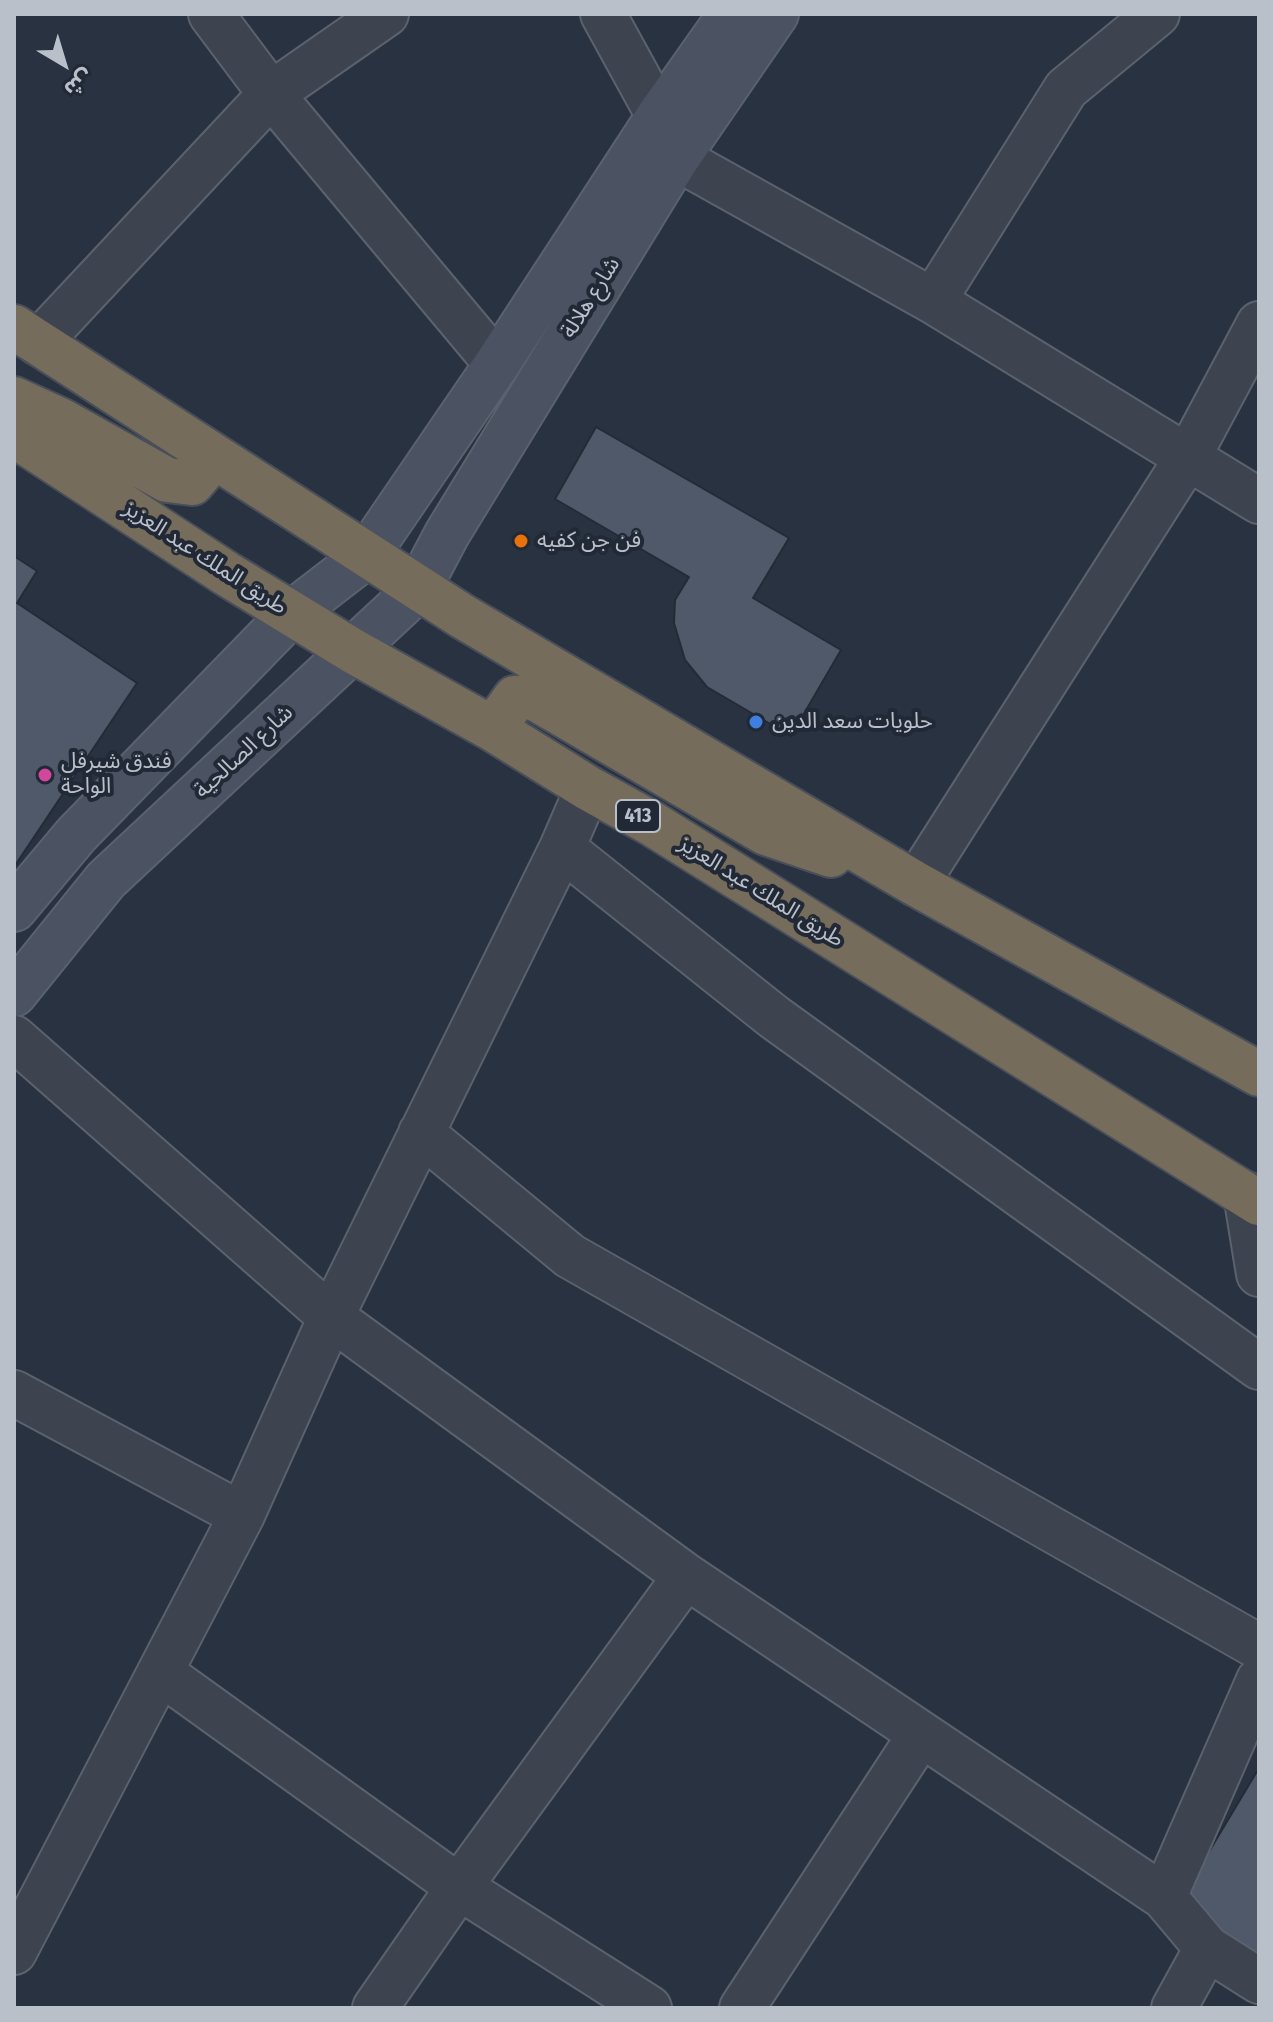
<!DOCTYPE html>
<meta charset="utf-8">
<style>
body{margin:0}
#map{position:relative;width:1273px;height:2022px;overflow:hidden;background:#293240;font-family:"Fira Sans Condensed","Noto Sans Arabic",sans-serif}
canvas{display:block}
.frame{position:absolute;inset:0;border:16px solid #bac0ca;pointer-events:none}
.north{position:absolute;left:24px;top:24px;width:80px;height:80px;-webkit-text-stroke:6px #222936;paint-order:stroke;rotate:142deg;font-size:22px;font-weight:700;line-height:32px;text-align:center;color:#bac0ca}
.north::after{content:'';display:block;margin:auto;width:28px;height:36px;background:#bac0ca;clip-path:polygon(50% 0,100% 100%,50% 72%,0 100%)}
</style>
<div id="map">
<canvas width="1273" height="2022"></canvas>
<div class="frame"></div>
<div class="north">ش</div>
</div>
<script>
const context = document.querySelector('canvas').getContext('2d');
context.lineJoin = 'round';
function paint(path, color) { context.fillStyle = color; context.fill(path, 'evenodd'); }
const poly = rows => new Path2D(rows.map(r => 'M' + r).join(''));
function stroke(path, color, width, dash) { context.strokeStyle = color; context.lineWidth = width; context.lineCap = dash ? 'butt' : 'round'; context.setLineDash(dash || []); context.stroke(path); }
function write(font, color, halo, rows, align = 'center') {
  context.font = font + ' "Fira Sans Condensed","Noto Sans Arabic",sans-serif'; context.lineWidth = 8; context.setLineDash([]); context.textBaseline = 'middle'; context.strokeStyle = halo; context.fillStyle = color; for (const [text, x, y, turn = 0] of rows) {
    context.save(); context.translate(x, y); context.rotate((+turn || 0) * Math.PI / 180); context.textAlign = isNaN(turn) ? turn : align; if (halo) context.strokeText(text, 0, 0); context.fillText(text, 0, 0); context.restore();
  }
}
const building = poly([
 [596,427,789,538,753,598,841,650,791,736,707,687,685,660,674,623,675,600,689,577,555,499,596,427],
 [14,556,37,571,17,603,137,683,14,867,14,556],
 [1259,1768,1259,1969,1196,1929,1186,1890,1259,1768]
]);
const street = poly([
 [211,14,271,94,497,364],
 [603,14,659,116,677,158,933,301,1259,501],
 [933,301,1066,89,1157,14],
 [38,343,271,94,386,14],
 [562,848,588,788],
 [916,884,1188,457,1259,324],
 [14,1038,331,1317,562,848,774,1017,1259,1367],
 [421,1133,570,1256,1259,1647],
 [1246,1194,1259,1274],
 [14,1393,242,1515],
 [160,1672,459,1887,649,2008],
 [1259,1680,1164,1897,1207,1948,1259,1981],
 [14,1952,242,1515,331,1317,686,1576,1164,1897],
 [375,2008,459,1887,686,1576],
 [742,2008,921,1734],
 [1174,2008,1207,1948]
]);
const secondary = poly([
 [14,909,76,835,292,613,366,556,497,364,659,116,731,14],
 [14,994,106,880,418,589,447,534,677,158,776,14]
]);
const highway = poly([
 [14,327,462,616,916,884,1259,1074],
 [14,399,60,420,167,480,192,483,214,457],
 [14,435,227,574,353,651,493,729,588,788,651,823,1259,1203],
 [493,729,515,698,533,697,766,833,831,855]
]);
const markers = [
 [521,541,8,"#e8710a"],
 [756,722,8,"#3f7fe0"],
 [45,775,8,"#d1479c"]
];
const shields = [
 [638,816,44]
];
const shieldNames = [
 ["413",638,816]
];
const streetNames = [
 ["شارع هلالة",591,298,-58],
 ["طريق الملك عبد العزيز",205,558,33],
 ["شارع الصالحية",244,752,-43],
 ["طريق الملك عبد العزيز",761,892,32]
];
const poiNames = [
 ["فن جن كفيه",537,541],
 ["حلويات سعد الدين",772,722],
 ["فندق شيرفل",61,762],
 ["الواحة",61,787]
];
paint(building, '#4f5969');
stroke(building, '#242b37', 2);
stroke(street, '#5b626d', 48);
stroke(secondary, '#5b626d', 48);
stroke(highway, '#484f5a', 48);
stroke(street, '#3d4450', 44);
stroke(secondary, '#4b5363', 44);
stroke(highway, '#756c5b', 44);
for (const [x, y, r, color] of markers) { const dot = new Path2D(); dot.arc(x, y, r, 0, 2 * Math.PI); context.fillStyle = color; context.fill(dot); stroke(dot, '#222936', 3); }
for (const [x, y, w] of shields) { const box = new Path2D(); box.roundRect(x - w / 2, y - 16, w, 32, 6); context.fillStyle = '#222936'; context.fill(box); stroke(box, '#bac0ca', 2); }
write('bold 20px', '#bac0ca', null, shieldNames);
write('22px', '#bac0ca', '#222936', streetNames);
write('22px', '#bac0ca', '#222936', poiNames, 'left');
</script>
